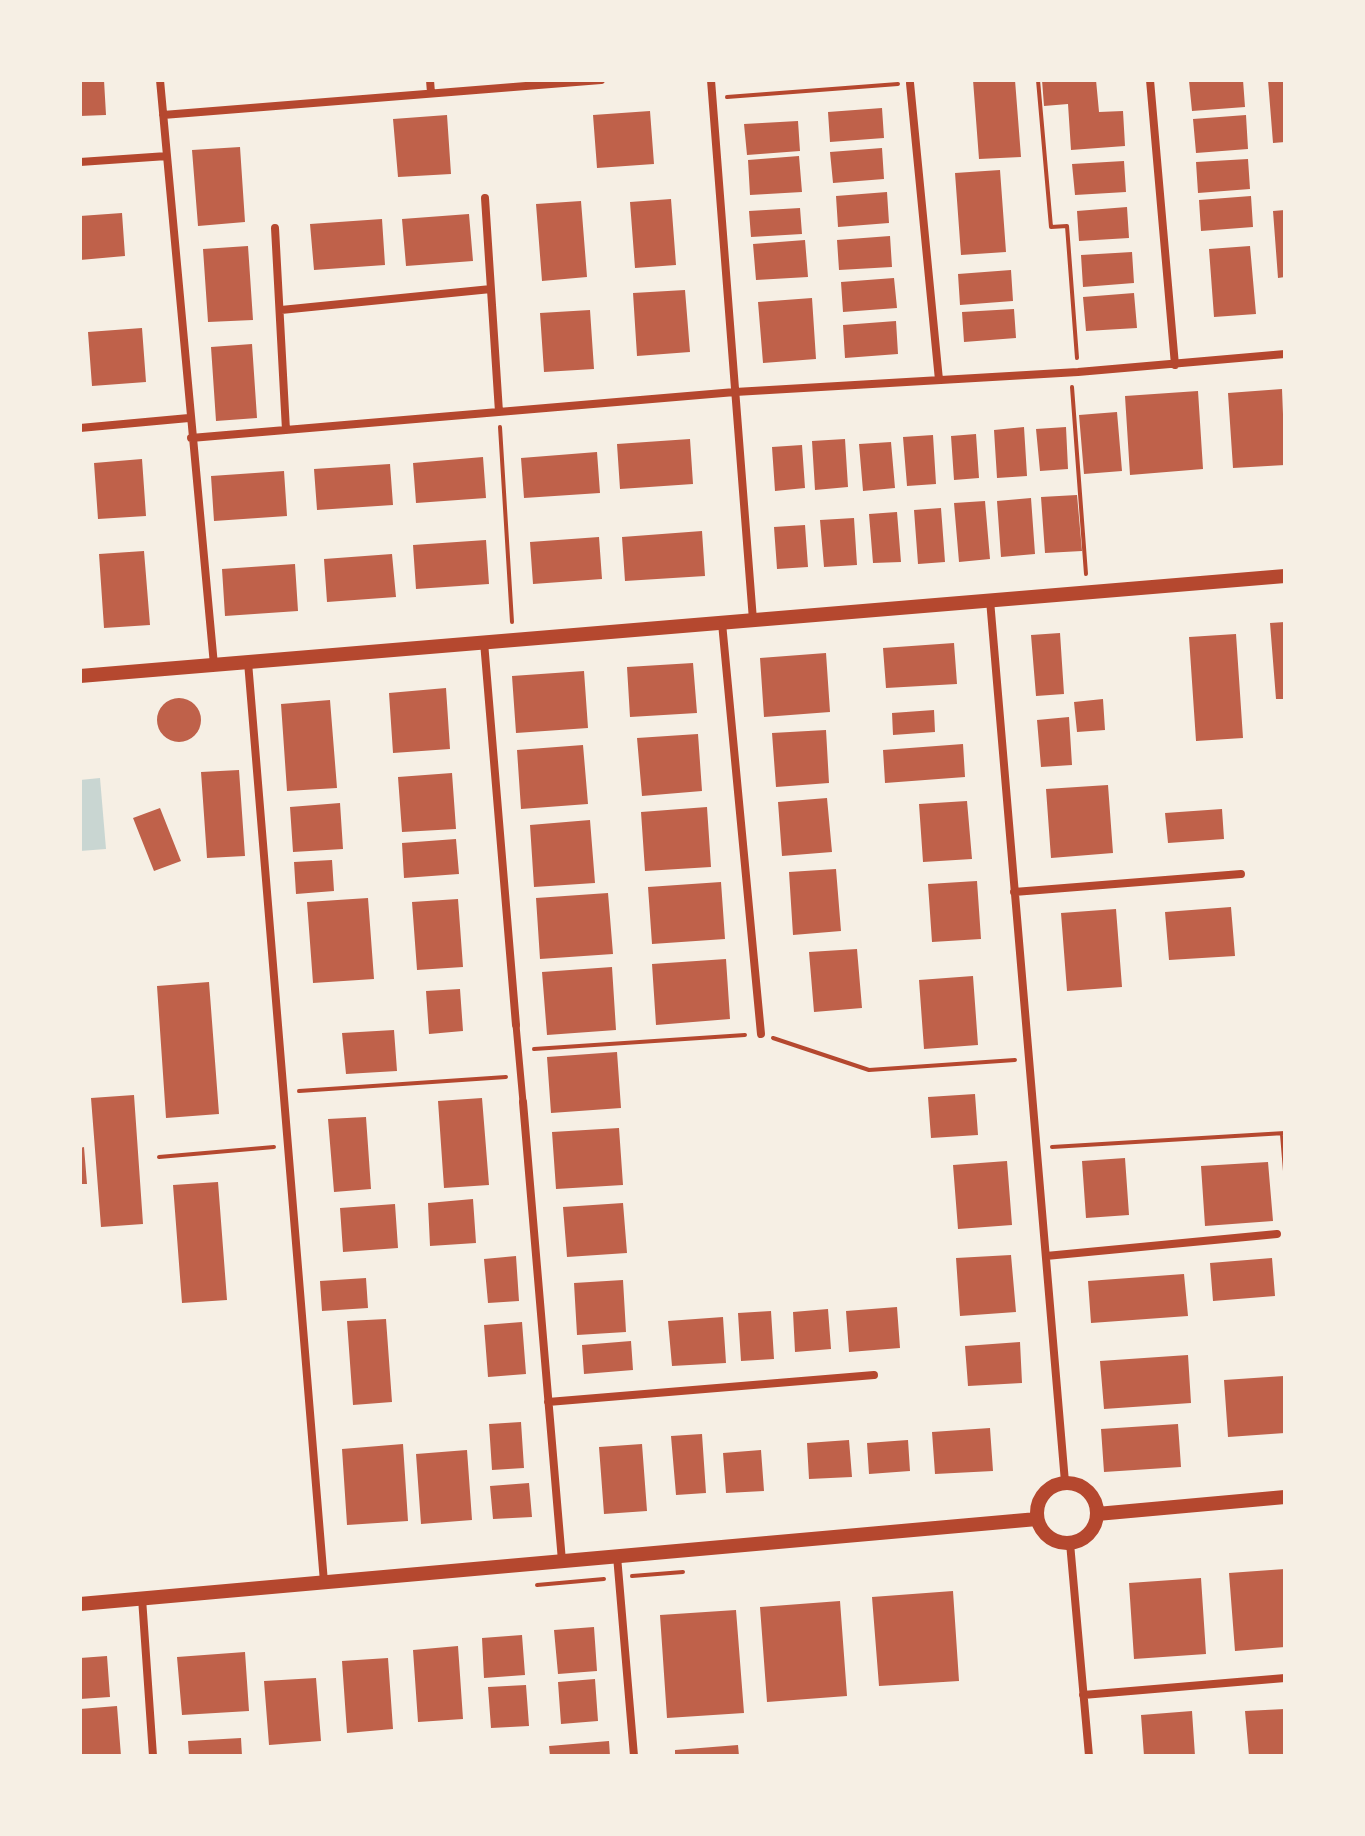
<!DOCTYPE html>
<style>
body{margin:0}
#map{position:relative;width:1365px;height:1836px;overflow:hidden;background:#f6efe4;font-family:Commissioner,sans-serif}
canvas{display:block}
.frame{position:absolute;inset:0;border:82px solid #f6efe4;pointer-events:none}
</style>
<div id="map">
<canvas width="1365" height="1836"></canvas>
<div class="frame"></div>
</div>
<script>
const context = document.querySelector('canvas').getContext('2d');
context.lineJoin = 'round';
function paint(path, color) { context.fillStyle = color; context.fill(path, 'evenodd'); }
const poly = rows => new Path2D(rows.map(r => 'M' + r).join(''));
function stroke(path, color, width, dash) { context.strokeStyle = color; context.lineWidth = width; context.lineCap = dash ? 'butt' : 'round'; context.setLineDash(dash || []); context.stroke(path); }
const water = poly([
 [100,778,106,849,80,851,80,780]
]);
const building = poly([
 [80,80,104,80,106,115,80,116],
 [973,80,1015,80,1021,157,979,159],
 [1042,80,1096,80,1099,112,1123,111,1125,146,1071,150,1068,104,1044,106],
 [1243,80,1245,107,1192,111,1189,81],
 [1268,80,1285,80,1285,142,1273,143],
 [882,108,884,138,830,142,828,112],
 [650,111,654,164,597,168,593,115],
 [447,115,451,174,398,177,393,119],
 [1246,115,1248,149,1196,153,1193,119],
 [798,121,800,151,747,155,744,124],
 [240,147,245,222,198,226,192,150],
 [882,148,884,179,833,183,830,152],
 [799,156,802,192,750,195,748,160],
 [1248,159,1250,189,1198,193,1196,162],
 [1124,161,1126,192,1075,195,1072,164],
 [1000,170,1006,252,961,255,955,173],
 [887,192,889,223,838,227,836,196],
 [1251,196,1253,227,1201,231,1199,200],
 [671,199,676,265,635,268,630,202],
 [581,201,587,277,542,281,536,204],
 [1127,207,1129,238,1079,241,1077,211],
 [800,208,802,234,751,237,749,211],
 [1285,210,1285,277,1278,278,1273,211],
 [122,213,125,256,80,260,80,216],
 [469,214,473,261,406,266,402,219],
 [382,219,385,265,314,270,310,224],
 [890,236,892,267,839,270,837,240],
 [805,240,808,277,756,280,753,244],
 [248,246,253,320,208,322,203,249],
 [1250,246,1256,314,1214,317,1209,249],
 [1132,252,1134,283,1083,287,1081,255],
 [1011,270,1013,301,960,305,958,274],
 [894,278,897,308,843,312,841,282],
 [685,290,690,352,637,356,633,293],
 [1134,293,1137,328,1086,331,1083,297],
 [812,298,816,359,763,363,758,302],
 [1014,309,1016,338,964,342,962,312],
 [590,310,594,369,544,372,540,313],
 [896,321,898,354,845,358,843,325],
 [142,328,146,382,92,386,88,332],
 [252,344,257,418,216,421,211,347],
 [1282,389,1285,465,1233,468,1228,393],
 [1198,391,1203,469,1130,475,1125,396],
 [1117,412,1122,471,1084,474,1079,415],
 [1024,427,1027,476,997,478,994,430],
 [1066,427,1068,469,1040,471,1036,429],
 [976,434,979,478,954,480,951,436],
 [933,435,936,484,907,486,903,437],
 [690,439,693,484,620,489,617,444],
 [845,439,848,487,815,490,812,441],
 [891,442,895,488,863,491,859,444],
 [802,445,805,488,775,491,772,447],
 [597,452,600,493,524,498,521,458],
 [483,457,486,498,416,503,413,463],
 [142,459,146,516,98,519,94,463],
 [390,464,393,505,317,510,314,469],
 [284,471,287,516,214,521,211,476],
 [1077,495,1082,551,1045,553,1041,497],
 [1031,498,1035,554,1001,557,997,501],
 [985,501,990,559,959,562,954,503],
 [941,508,945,562,918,564,914,510],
 [897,512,901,562,873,563,869,514],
 [854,518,857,565,824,567,820,520],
 [805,525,808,567,777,569,774,527],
 [702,531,705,576,625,581,622,537],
 [599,537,602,579,533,584,530,542],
 [486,540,489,584,416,589,413,545],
 [144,551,150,625,104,628,99,554],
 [392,554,396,597,327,602,324,559],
 [295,564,298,611,225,616,222,569],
 [1285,622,1285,699,1276,699,1270,623],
 [1060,633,1064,694,1036,696,1031,635],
 [1236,634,1243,738,1196,741,1189,637],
 [954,643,957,684,886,688,883,648],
 [826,653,830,712,764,717,760,658],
 [693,663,697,713,630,717,627,667],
 [584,671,588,728,516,733,512,676],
 [446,688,450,749,393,753,389,693],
 '157 720a22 22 0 1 1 44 0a22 22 0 1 1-44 0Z',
 [1103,699,1105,730,1077,732,1074,702],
 [330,700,337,788,287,791,281,704],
 [934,710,935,732,893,735,892,713],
 [1069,717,1072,765,1041,767,1037,720],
 [826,730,829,783,776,787,772,733],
 [698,734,702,791,642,796,637,738],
 [963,744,965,777,885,783,883,750],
 [583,745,588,804,521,809,517,750],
 [239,770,245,856,207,858,201,772],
 [452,773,456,829,402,832,398,777],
 [1108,785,1113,853,1051,858,1046,789],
 [827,798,832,852,782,856,778,802],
 [967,801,972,859,923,862,919,804],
 [340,803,343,849,293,852,290,807],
 [707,807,711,867,645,871,641,812],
 [160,808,181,861,154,871,133,818],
 [1222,809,1224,839,1168,843,1165,813],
 [590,820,595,883,534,887,530,825],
 [456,839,459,874,404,878,402,843],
 [332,860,334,891,296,894,294,862],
 [836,869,841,931,793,935,789,872],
 [977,881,981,939,932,942,928,884],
 [721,882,725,939,652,944,648,887],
 [608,893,613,954,540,959,536,898],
 [368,898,374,979,313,983,307,902],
 [458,899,463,967,417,970,412,902],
 [1231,907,1235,956,1169,960,1165,912],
 [1116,909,1122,987,1067,991,1061,913],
 [857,949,862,1008,814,1012,809,952],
 [726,959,730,1019,656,1025,652,964],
 [612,967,616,1030,547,1035,542,972],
 [973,976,978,1045,924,1049,919,980],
 [209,982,219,1114,166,1118,157,986],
 [460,989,463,1031,429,1034,426,991],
 [394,1030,397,1071,346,1074,342,1033],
 [617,1052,621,1108,551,1113,547,1057],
 [975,1094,978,1135,931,1138,928,1097],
 [134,1095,143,1224,101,1227,91,1098],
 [482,1098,489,1185,444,1188,438,1101],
 [366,1117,371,1189,334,1192,328,1119],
 [619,1128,623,1185,556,1189,552,1132],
 [84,1147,87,1184,80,1184,80,1148],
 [1125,1158,1129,1215,1086,1218,1082,1161],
 [1007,1161,1012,1225,958,1229,953,1165],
 [1268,1162,1273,1221,1205,1226,1201,1166],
 [218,1182,227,1300,182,1303,173,1185],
 [473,1199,476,1243,430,1246,428,1203],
 [623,1203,627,1253,567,1257,563,1207],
 [395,1204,398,1248,343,1252,340,1208],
 [1011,1255,1016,1312,960,1316,956,1258],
 [516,1256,519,1301,488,1303,484,1259],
 [1272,1258,1275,1296,1213,1301,1210,1263],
 [1184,1274,1188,1316,1091,1323,1088,1281],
 [366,1278,368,1308,322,1311,320,1281],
 [623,1280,626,1332,577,1335,574,1283],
 [897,1307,900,1348,849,1352,846,1311],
 [828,1309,831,1349,795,1352,793,1312],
 [771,1311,774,1359,741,1361,738,1313],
 [723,1317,726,1363,672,1366,668,1321],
 [386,1319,392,1402,353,1405,347,1321],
 [522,1322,526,1374,488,1377,484,1325],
 [631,1341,633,1370,584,1374,582,1345],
 [1020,1342,1022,1383,968,1386,965,1346],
 [1188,1355,1191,1403,1104,1409,1100,1361],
 [1284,1376,1285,1433,1228,1437,1224,1380],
 [521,1422,524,1468,492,1470,489,1424],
 [1178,1424,1181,1467,1104,1472,1101,1429],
 [990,1428,993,1471,935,1474,932,1432],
 [702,1434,706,1493,676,1495,671,1436],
 [849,1440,852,1477,809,1479,807,1443],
 [908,1440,910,1471,869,1474,867,1443],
 [403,1444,408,1521,347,1525,342,1449],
 [642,1444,647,1511,604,1514,599,1447],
 [467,1450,472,1520,421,1524,416,1454],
 [761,1450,764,1491,726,1493,723,1453],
 [529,1483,532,1517,493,1519,490,1486],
 [1285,1569,1285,1647,1235,1651,1229,1573],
 [1201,1578,1206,1654,1134,1659,1129,1583],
 [953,1591,959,1681,879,1686,872,1597],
 [840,1601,847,1696,767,1702,760,1607],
 [736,1610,744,1713,667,1718,660,1615],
 [594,1627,597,1671,558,1674,554,1630],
 [522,1635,525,1675,484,1678,482,1638],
 [458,1646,463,1719,418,1722,413,1650],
 [245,1652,249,1711,182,1715,177,1657],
 [107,1656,110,1697,80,1699,80,1658],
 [388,1658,393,1729,347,1733,342,1661],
 [316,1678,321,1741,269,1745,264,1681],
 [595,1679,598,1721,561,1724,558,1682],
 [526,1685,529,1726,491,1728,488,1687],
 [117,1706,121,1756,80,1756,80,1709],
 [1285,1709,1285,1756,1249,1756,1245,1711],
 [1192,1711,1195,1756,1144,1756,1141,1715],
 [241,1738,242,1756,189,1756,188,1741],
 [609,1741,610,1756,550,1756,549,1746],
 [738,1745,739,1756,675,1756,675,1750]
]);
const path = poly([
 [1038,80,1051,227,1067,226,1077,358],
 [727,97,898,84],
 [1072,387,1086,574],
 [500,427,512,622],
 [1285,1007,1285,1056],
 [773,1038,869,1070,1015,1060],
 [534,1049,745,1035],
 [299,1091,506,1077],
 [1282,1134,1285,1171],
 [1052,1147,1285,1133],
 [159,1157,274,1147],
 [632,1576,683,1572],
 [537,1585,604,1579]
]);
const pedestrian = poly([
 [516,1025,523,1102]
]);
const minor = poly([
 [160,80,214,665],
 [430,80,431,93],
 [711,80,753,620],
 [1150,80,1175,365],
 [910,83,939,380],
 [163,115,601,80],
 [80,162,167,156],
 [485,198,499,412],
 [275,228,286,430],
 [281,310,491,289],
 [80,428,189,418],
 [191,438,735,392,1078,372,1285,354],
 [990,600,1065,1482],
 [722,623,761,1034],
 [484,642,516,1025],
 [248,662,324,1582],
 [1014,892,1241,874],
 [523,1102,562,1561],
 [1046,1256,1277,1234],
 [548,1402,874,1375],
 [1070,1543,1089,1756],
 [617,1556,634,1756],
 [142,1598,153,1756],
 [1083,1695,1285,1678]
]);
const tertiary = poly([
 [80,676,1285,576],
 '1037 1513a30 30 0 1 1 60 0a30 30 0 1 1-60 0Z',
 [1097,1514,1285,1497],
 [80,1604,1037,1519]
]);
paint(water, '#c9d6d2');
paint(building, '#bf614a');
stroke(path, '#b5482f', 4);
stroke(pedestrian, '#b5482f', 7);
stroke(minor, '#b5482f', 8);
stroke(tertiary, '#b5482f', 14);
</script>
